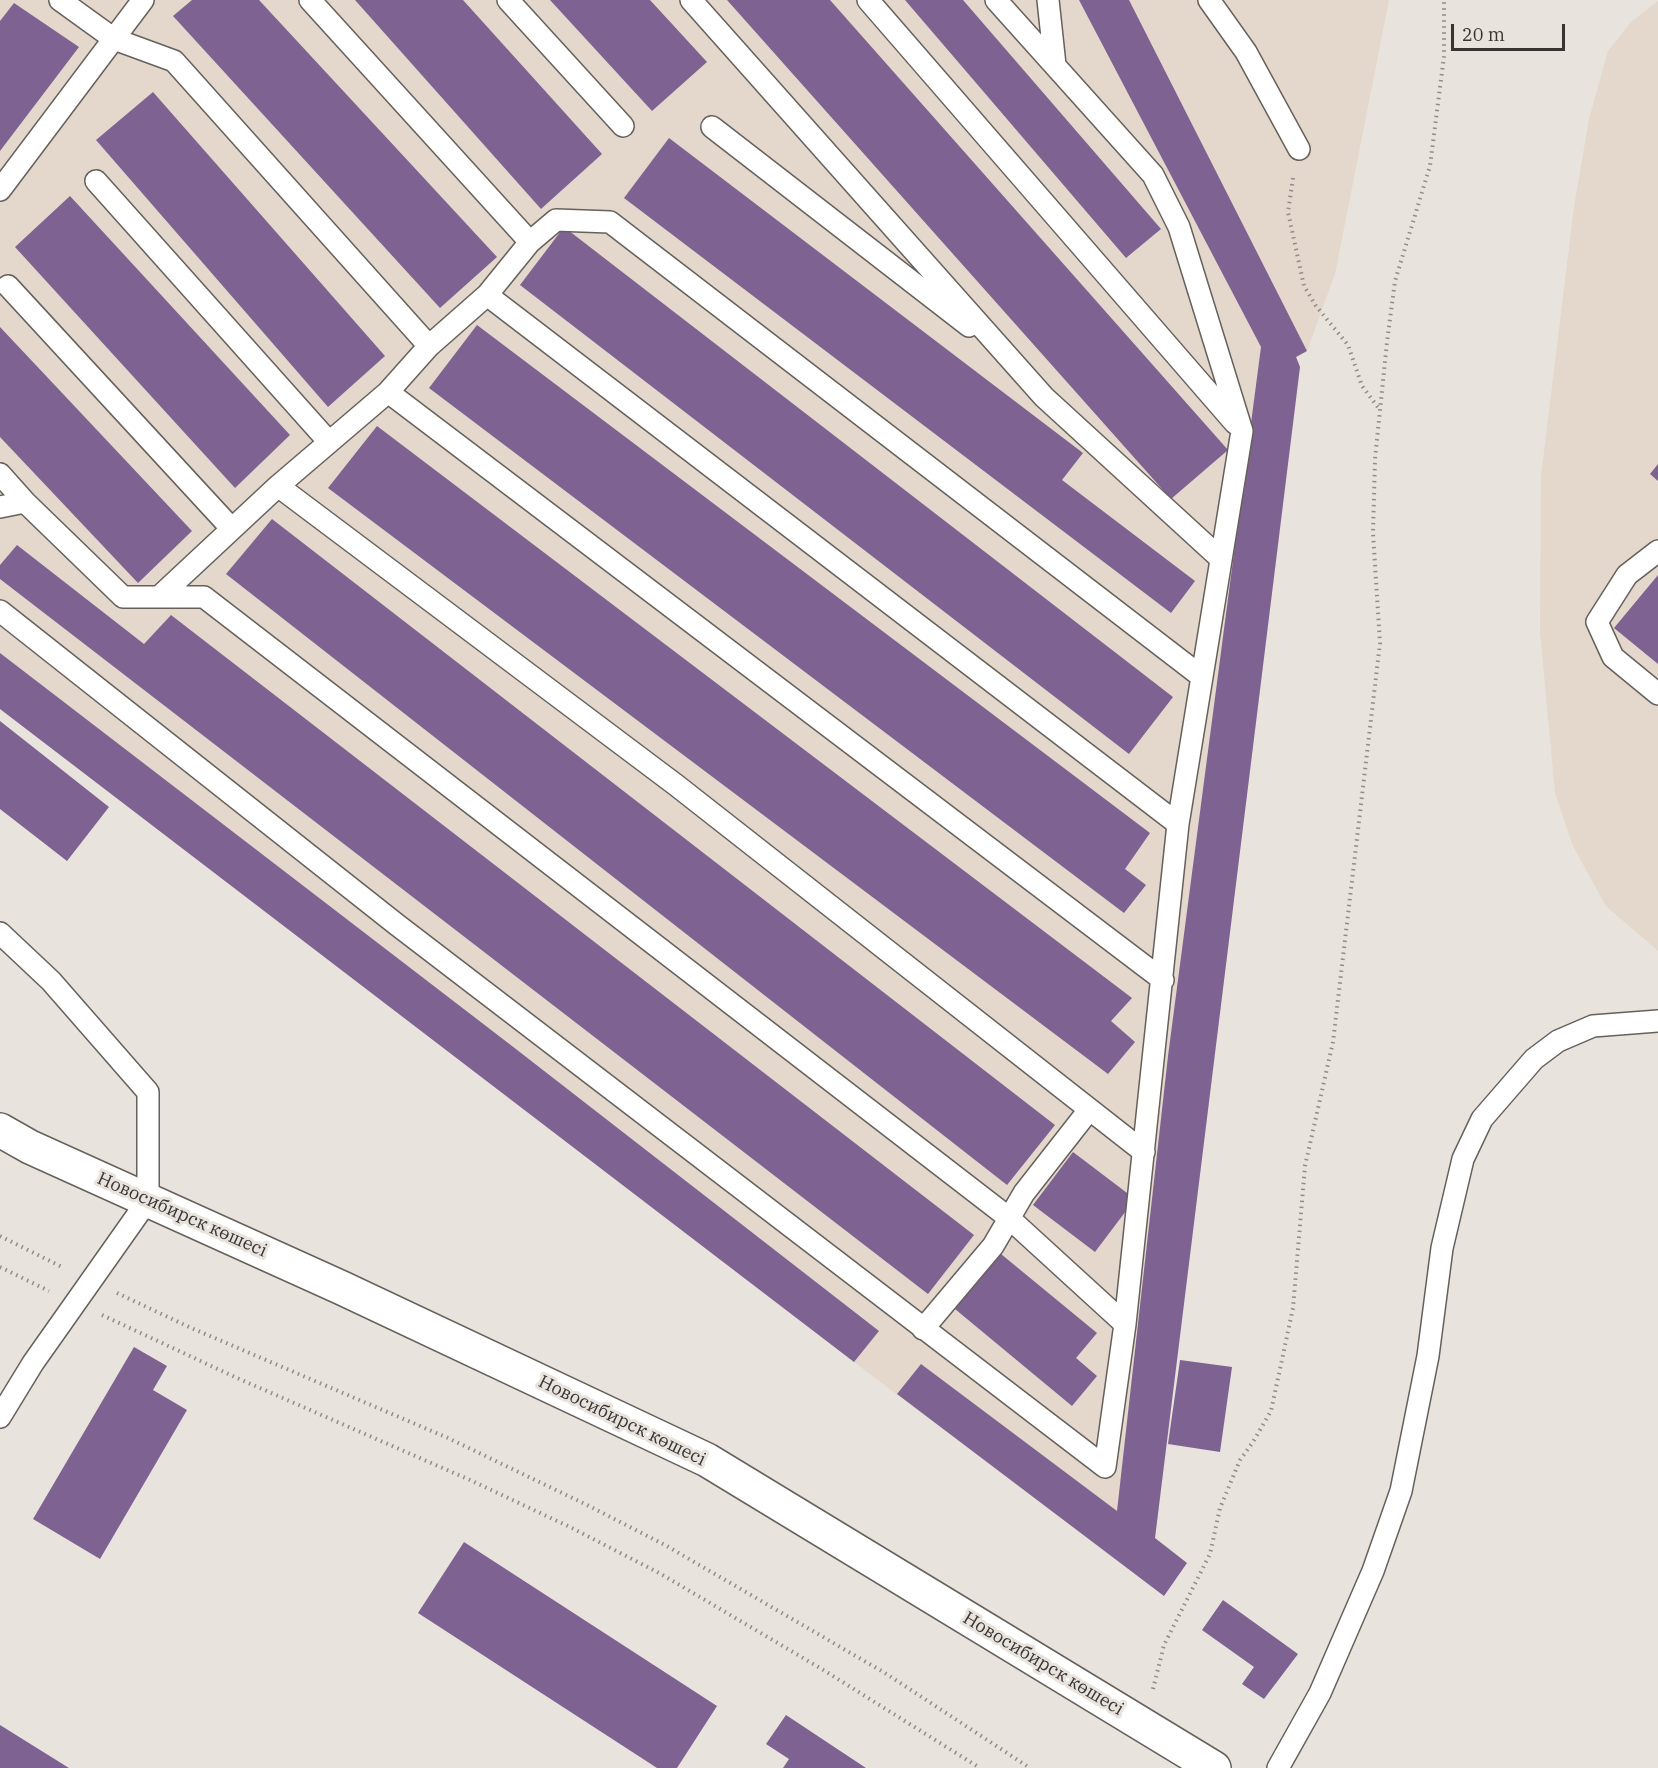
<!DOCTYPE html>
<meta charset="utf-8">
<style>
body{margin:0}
#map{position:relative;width:1658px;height:1768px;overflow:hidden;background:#e9e3dd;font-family:"IBM Plex Serif",serif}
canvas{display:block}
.scale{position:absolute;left:1451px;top:24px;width:114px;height:27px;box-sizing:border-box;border:3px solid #373432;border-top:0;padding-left:8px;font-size:18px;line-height:21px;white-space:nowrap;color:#373432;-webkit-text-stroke:4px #e9e3dd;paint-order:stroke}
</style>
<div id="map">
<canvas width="1658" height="1768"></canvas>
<div class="scale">20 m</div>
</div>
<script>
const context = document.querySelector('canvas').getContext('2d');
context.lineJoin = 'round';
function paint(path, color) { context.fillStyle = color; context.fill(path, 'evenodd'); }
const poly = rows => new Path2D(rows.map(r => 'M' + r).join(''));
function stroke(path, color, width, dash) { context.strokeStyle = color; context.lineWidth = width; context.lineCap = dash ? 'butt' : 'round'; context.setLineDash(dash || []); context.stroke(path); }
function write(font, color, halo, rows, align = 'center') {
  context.font = font + ' "IBM Plex Serif",serif'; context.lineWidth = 6; context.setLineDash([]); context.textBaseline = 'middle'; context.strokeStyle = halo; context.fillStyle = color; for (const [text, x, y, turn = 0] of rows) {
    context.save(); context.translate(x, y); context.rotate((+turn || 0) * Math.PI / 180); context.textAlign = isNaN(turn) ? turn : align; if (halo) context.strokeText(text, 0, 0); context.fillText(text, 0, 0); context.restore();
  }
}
const built = poly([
 [0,0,1389,0,1335,274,1307,351,1297,357,1300,367,1155,1538,1187,1563,1164,1596,854,1362,0,709],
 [1658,1,1658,951,1606,906,1573,846,1555,793,1540,631,1541,476,1574,207,1589,119,1608,51,1631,22]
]);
const building = poly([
 [192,0,259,0,497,257,440,308,173,16],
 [355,0,463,0,602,154,541,209],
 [550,0,650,0,707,62,652,111],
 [727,0,830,0,1228,450,1171,499],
 [905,0,963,0,1161,229,1126,258],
 [1079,0,1129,0,1307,351,1296,357,1300,367,1155,1538,1187,1563,1164,1596,897,1394,921,1364,1117,1511,1168,1056,1261,347],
 [14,3,79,47,0,151,0,21],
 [153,92,385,356,328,407,96,140],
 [669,138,1083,453,1062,480,1195,581,1171,613,624,198],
 [70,196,290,435,235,488,15,247],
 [564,227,1173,697,1129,754,520,285],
 [477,325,1150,833,1125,869,1146,885,1124,913,429,388],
 [0,327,192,531,138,583,0,437],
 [377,426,1132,998,1111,1021,1135,1042,1108,1074,328,488],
 [1658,464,1658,481,1650,474],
 [272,519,1055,1125,1007,1185,226,574],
 [17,545,144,644,171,615,974,1235,928,1294,0,579,0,565],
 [1658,575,1658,664,1614,628],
 [0,653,512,1046,879,1331,854,1362,0,709],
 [0,721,109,807,67,861,0,809],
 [1073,1152,1135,1199,1095,1252,1033,1205],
 [1001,1254,1097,1333,1076,1358,1097,1376,1072,1406,955,1309],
 [134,1347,167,1366,153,1390,187,1410,100,1559,33,1519],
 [1180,1360,1232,1367,1220,1452,1168,1444],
 [464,1542,717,1706,677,1768,657,1768,418,1613],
 [1223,1600,1298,1654,1264,1699,1242,1684,1254,1667,1202,1630],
 [786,1715,866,1768,783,1768,789,1759,766,1744],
 [0,1725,69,1768,0,1768]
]);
const path = poly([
 [1293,178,1288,212,1304,286,1316,306,1348,345,1362,386,1380,410],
 [0,1236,64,1268],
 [0,1267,49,1291],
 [117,1293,189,1327,448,1438,585,1504,665,1545,885,1673,1030,1768],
 [102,1315,237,1378,470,1480,572,1528,661,1574,825,1671,980,1768],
 [1153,1689,1164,1645,1210,1554,1220,1508,1240,1460,1253,1442,1271,1411,1293,1308,1305,1166,1333,1042,1380,643,1373,533,1375,459,1387,342,1395,281,1430,166,1444,56,1444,0]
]);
const lane = poly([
 [60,0,114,39,174,61,429,346],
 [310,0,530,242],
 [508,0,623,126],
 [691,0,1044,397,1221,559],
 [868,0,1235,423],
 [1048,0,1055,65],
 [1209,0,1246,52,1299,149],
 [712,127,969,326],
 [96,181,329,442],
 [0,190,143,0],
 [8,286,232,529],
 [487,295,1178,824],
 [388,392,1163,980],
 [0,474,25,502,123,597,204,597,1009,1218,1125,1324],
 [278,486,676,785,1144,1152],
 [0,507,25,502],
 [1658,551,1627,575,1597,622,1613,657,1658,694],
 [159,597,278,486,388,392,429,346,487,295,530,242,556,220,610,222,1202,677],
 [0,611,396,924,1105,1467,1125,1324,1178,824,1242,431,1179,227,1153,175,996,0],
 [0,933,51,981,148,1092,148,1200,33,1363,0,1417],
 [923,1329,993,1246,1024,1193,1089,1110],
 [1278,1768,1320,1693,1373,1571,1401,1491,1428,1356,1442,1248,1463,1159,1482,1119,1534,1059,1558,1041,1593,1026,1658,1021]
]);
const secondary = poly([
 [0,1130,30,1147,342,1288,707,1460,1214,1768]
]);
const streetNames = [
 ["Новосибирск көшесі",182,1215,24],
 ["Новосибирск көшесі",622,1421,26],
 ["Новосибирск көшесі",1043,1664,31]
];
paint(built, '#e4d7cc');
paint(building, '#7e6392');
stroke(lane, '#66605b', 24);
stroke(secondary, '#66605b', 36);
stroke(path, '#918c88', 4, [1.5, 4.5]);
stroke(lane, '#fff', 21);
stroke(secondary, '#fff', 33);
write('18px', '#373432', '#e9e3dd', streetNames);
</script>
